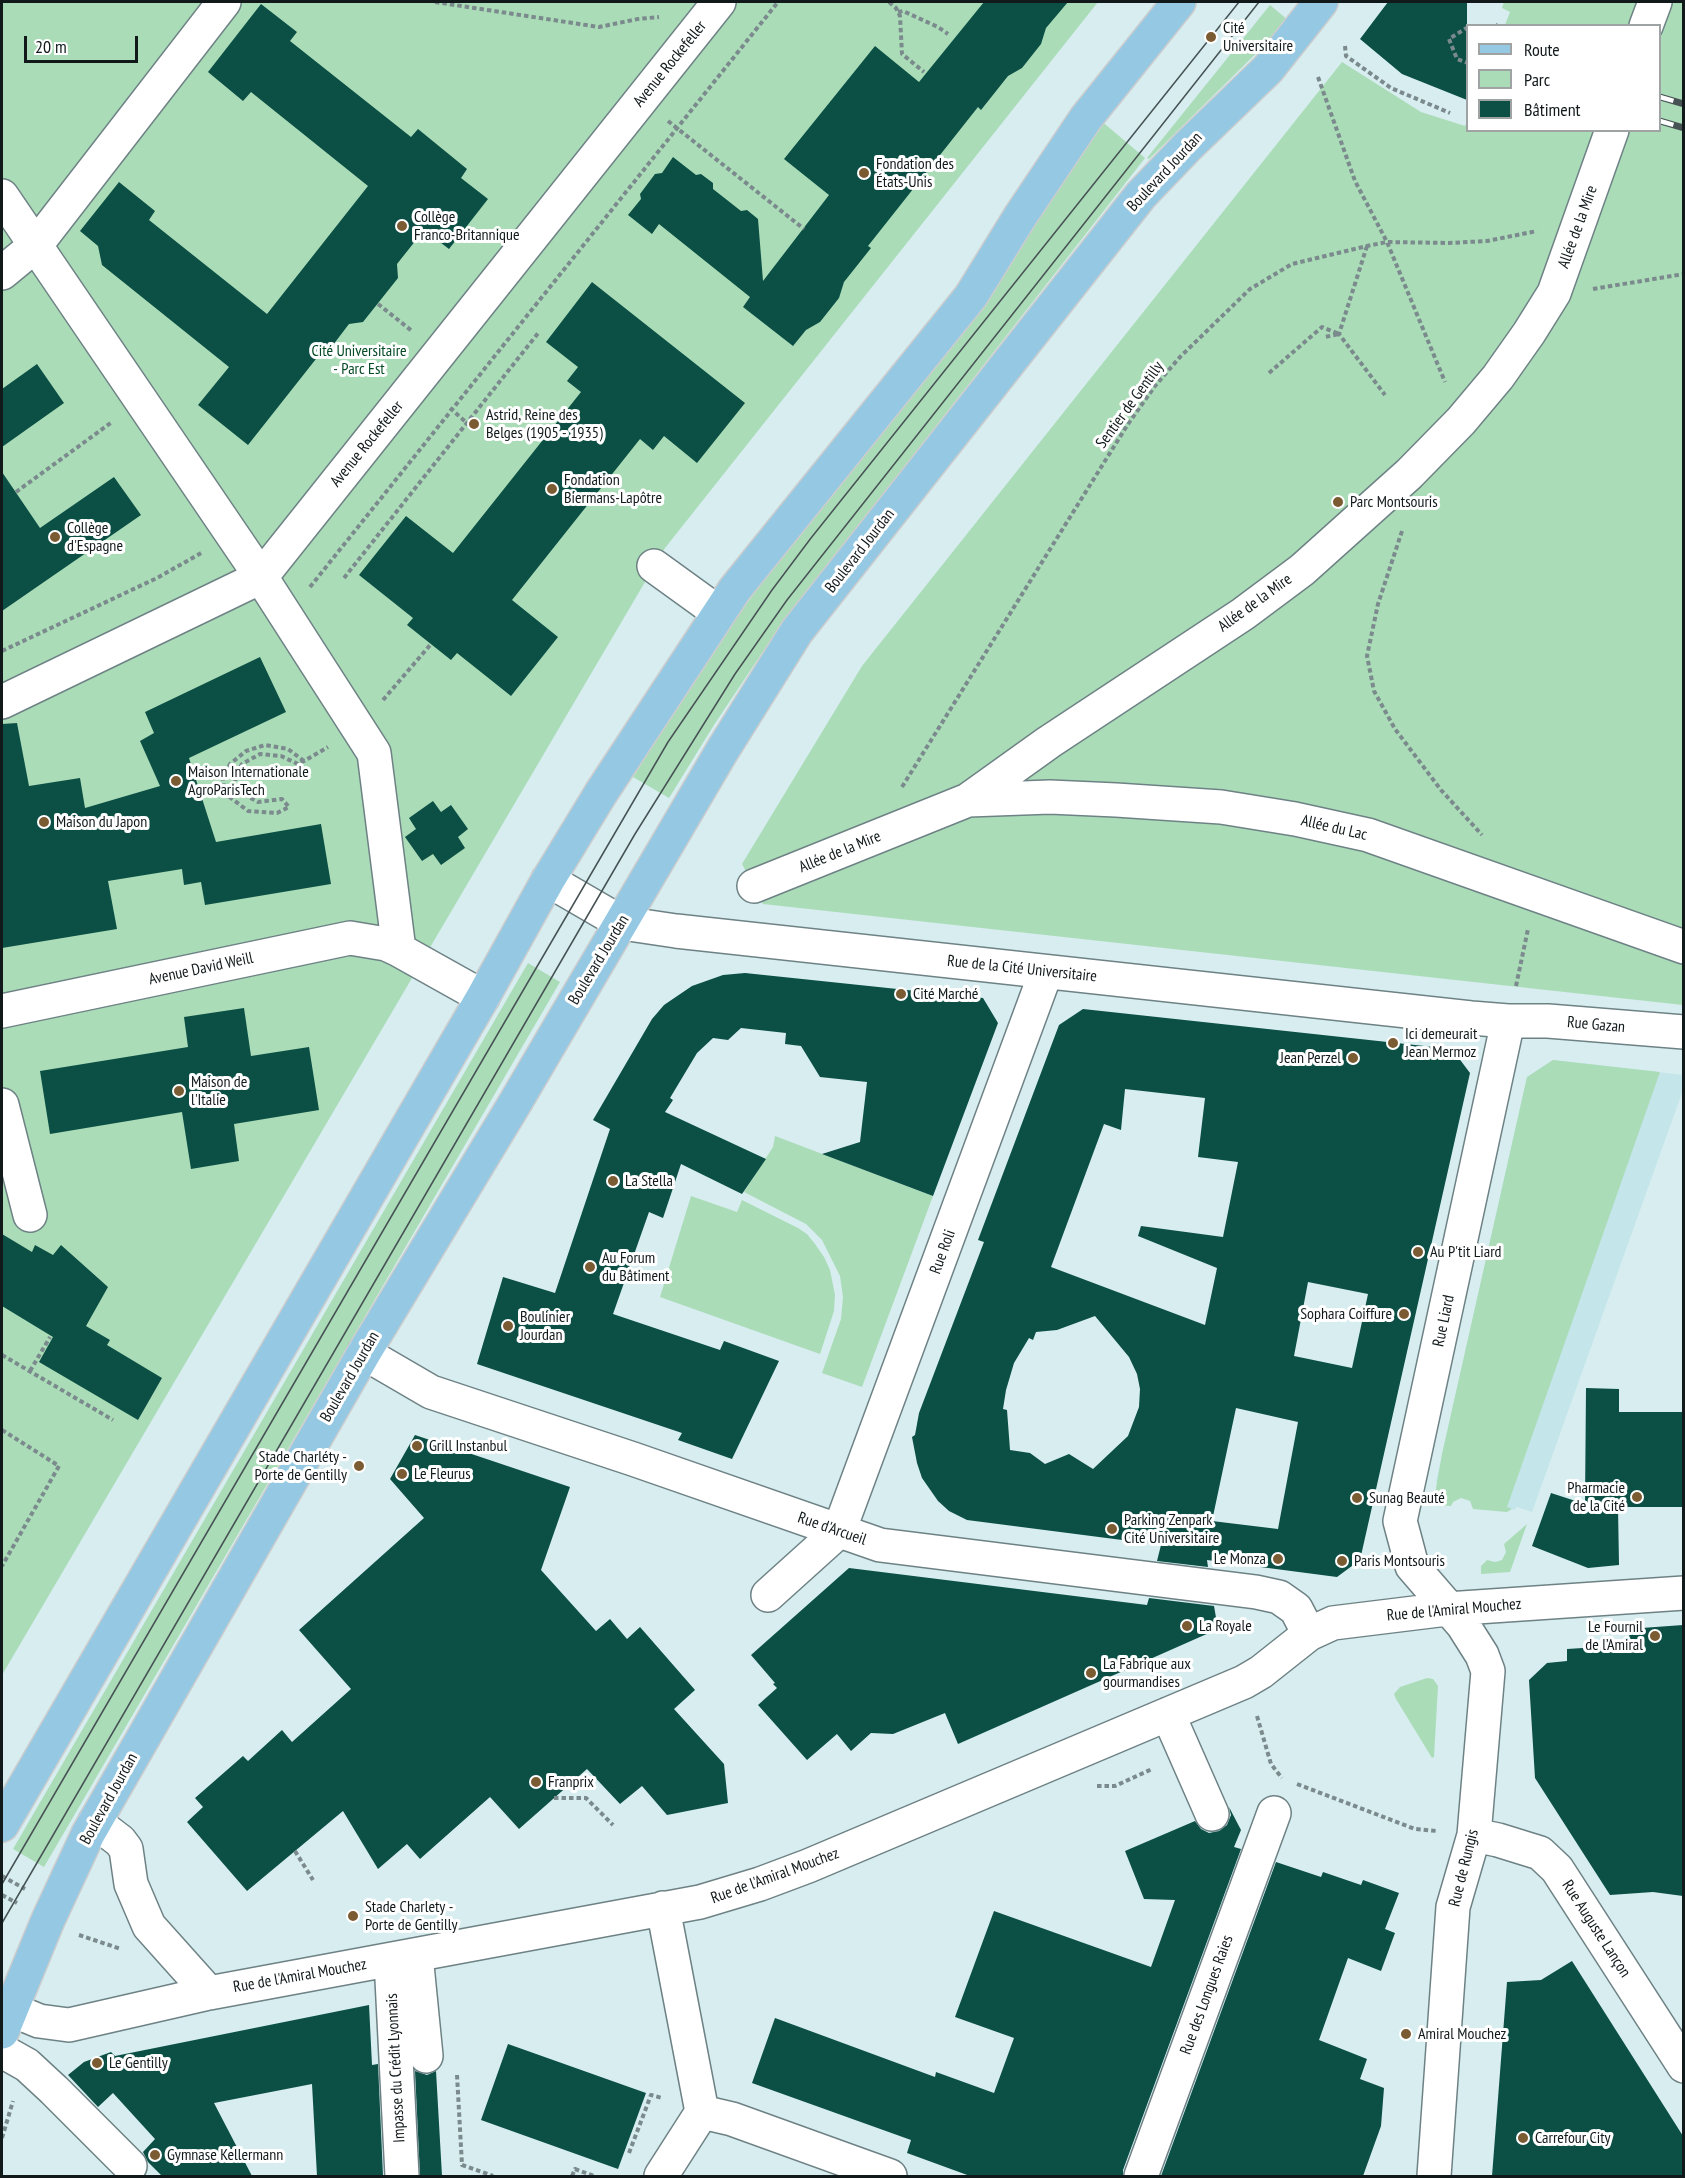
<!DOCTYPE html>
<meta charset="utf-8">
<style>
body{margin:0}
#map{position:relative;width:1685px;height:2178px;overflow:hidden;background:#d7edf0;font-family:"PT Sans Narrow",sans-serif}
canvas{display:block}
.frame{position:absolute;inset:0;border:3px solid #11191a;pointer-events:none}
.legend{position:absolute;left:1466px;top:24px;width:195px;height:108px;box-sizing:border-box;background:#fff;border:2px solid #a0a3a3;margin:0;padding:8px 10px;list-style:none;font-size:18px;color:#11191a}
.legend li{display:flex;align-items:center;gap:12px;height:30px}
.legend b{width:30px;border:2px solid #a0a3a3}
.scale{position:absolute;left:24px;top:36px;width:114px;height:27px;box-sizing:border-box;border:3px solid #11191a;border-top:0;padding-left:8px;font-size:18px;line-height:21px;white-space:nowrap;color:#11191a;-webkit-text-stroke:4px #fff;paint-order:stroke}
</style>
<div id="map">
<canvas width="1685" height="2178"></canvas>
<div class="frame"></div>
<ul class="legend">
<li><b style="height:8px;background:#94c8e3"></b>Route</li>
<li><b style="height:16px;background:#abdcb8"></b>Parc</li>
<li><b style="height:16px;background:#0b4f45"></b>Bâtiment</li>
</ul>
<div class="scale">20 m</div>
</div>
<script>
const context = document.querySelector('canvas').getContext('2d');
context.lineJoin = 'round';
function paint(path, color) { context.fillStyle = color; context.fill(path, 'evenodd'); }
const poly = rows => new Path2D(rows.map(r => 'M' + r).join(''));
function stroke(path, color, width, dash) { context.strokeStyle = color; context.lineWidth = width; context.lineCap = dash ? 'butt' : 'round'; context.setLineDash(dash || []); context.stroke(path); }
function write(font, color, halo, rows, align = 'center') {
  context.font = font + ' "PT Sans Narrow",sans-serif'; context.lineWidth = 6; context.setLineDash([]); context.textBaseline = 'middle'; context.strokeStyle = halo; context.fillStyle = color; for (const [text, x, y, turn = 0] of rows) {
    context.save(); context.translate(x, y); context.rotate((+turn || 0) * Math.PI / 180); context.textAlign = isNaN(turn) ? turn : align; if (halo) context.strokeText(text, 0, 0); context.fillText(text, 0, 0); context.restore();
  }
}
const built = poly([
 [1553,1060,1683,1075,1683,1090,1532,1512,1517,1507,1514,1510,1436,1482,1527,1077]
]);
const green = poly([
 [2,2,1098,2,665,548,2,1675],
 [1504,2,1683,2,1683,1005,763,904,742,864,862,666,1342,62,1421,112,1465,126,1467,122,1468,130,1660,130,1660,26,1505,25,1510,12,1502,8],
 [1270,5,1289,21,1149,159,1147,158],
 [1099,119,1145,158,780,626,714,725,669,798,633,777,706,661,760,585,996,290,994,288],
 [528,963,560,982,44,1867,13,1849],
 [1553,1060,1660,1072,1507,1507,1512,1509,1507,1512,1473,1509,1470,1501,1461,1498,1453,1502,1451,1506,1433,1505,1442,1454,1527,1077],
 [775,1136,933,1196,862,1387,822,1373,841,1319,843,1297,840,1276,822,1240,806,1224,744,1192,773,1147],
 [691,1196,737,1212,742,1200,798,1228,807,1234,815,1244,824,1257,830,1270,835,1295,834,1311,820,1354,660,1297],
 [1527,1524,1510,1572,1481,1574,1481,1566,1487,1560,1495,1562,1502,1560,1506,1552,1504,1544],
 [1427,1678,1433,1679,1438,1686,1434,1757,1432,1758,1396,1699,1394,1694,1400,1687]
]);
const building = poly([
 [984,2,1068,2,1046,28,1041,44,1022,68,1008,76,981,110,978,107,868,246,871,248,844,282,839,298,820,322,806,330,793,346,743,307,750,297,659,224,652,234,628,215,641,199,640,194,655,174,662,173,673,157,696,175,701,174,713,183,713,189,741,211,747,210,758,219,763,281,829,195,784,159,875,46,919,82],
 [1388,2,1467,2,1467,100,1402,74,1360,39],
 [261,4,297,32,290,41,411,137,418,129,467,169,461,178,488,199,449,249,424,230,397,264,398,278,363,322,349,324,333,345,327,345,248,445,198,405,229,367,102,265,98,246,80,231,119,182,155,211,149,220,267,314,368,186,251,92,243,101,208,72],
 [592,282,745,403,697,463,664,436,653,450,640,439,512,600,558,637,511,696,457,653,451,660,407,625,413,618,359,575,406,516,453,553,581,392,567,381,578,367,546,342],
 [37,364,64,403,2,447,2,389],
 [2,472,40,528,114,477,141,515,2,611],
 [260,657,286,712,189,758,216,842,321,824,331,884,205,905,201,882,184,885,182,869,108,881,117,929,2,948,2,724,17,723,29,786,80,778,85,808,160,786,140,741,154,733,145,712],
 [433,801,441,812,451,805,468,829,458,837,465,848,441,865,433,854,422,861,405,837,416,829,409,818],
 [745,973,983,998,998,1023,933,1196,822,1154,860,1142,867,1082,820,1077,801,1046,785,1044,786,1033,741,1028,728,1040,713,1038,697,1053,670,1098,673,1100,665,1112,766,1159,742,1194,681,1164,663,1218,649,1212,613,1314,720,1350,724,1341,779,1361,732,1459,678,1440,682,1433,477,1364,503,1277,555,1293,610,1129,593,1120,652,1019,664,1005,692,986,723,975],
 [244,1008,251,1056,309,1047,319,1110,234,1124,239,1161,191,1169,182,1112,50,1134,40,1071,188,1047,184,1017],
 [1083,1009,1452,1049,1470,1073,1360,1560,1337,1577,1207,1560,1208,1567,1157,1561,1161,1545,967,1520,949,1511,938,1501,922,1478,917,1463,912,1437,915,1435,919,1413,984,1242,978,1240,1059,1025],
 [1125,1089,1205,1098,1198,1157,1238,1162,1223,1237,1141,1226,1138,1236,1217,1268,1205,1325,1051,1267,1104,1124,1121,1130],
 [1308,1282,1368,1294,1352,1368,1294,1356],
 [1095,1316,1129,1357,1137,1374,1140,1389,1139,1407,1128,1436,1093,1469,1069,1454,1045,1464,1030,1453,1010,1450,1007,1410,1003,1409,1006,1390,1014,1363,1029,1338,1033,1340,1036,1332,1057,1330],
 [1236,1408,1298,1422,1278,1529,1212,1521],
 [2,1234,32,1252,35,1245,53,1255,61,1245,108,1287,86,1326,110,1340,107,1345,162,1378,138,1420,39,1362,53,1337,2,1306],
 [1586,1388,1619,1389,1619,1412,1682,1412,1683,1415,1683,1507,1618,1507,1619,1565,1588,1568,1532,1546,1551,1493,1585,1504],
 [415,1435,570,1487,541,1570,596,1631,610,1619,627,1639,640,1627,695,1690,674,1709,724,1764,728,1803,667,1815,642,1786,620,1804,587,1769,519,1829,490,1797,420,1859,407,1844,378,1869,343,1811,247,1891,187,1822,203,1807,195,1798,243,1756,248,1761,282,1730,292,1742,351,1689,299,1630,424,1518,390,1479],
 [849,1568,1147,1605,1149,1598,1214,1606,1218,1629,958,1744,945,1713,893,1734,871,1733,851,1751,837,1734,807,1760,758,1705,777,1688,773,1684,775,1683,751,1655],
 [1683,1625,1683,1896,1653,1892,1610,1895,1535,1778,1529,1680,1547,1663,1567,1661,1567,1649,1631,1645,1628,1629],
 [1229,1807,1241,1830,1234,1847,1241,1849,1123,2170,1123,2176,970,2176,907,2153,911,2140,752,2083,775,2018,935,2077,936,2072,994,2093,1014,2038,955,2017,994,1911,1151,1967,1175,1900,1144,1899,1125,1851,1195,1821,1201,1829,1209,1833,1219,1831,1227,1825,1231,1815],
 [1276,1862,1321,1877,1323,1872,1361,1885,1363,1880,1399,1893,1385,1929,1395,1933,1381,1971,1348,1958,1319,2040,1367,2059,1360,2079,1384,2088,1381,2126,1363,2176,1161,2176],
 [1572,1961,1683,2136,1683,2176,1492,2176,1507,1982,1541,1980],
 [369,2005,372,2065,378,2064,383,2176,317,2176,312,2084,214,2103,252,2176,162,2176,148,2162,143,2152,155,2139,113,2093,98,2107,68,2075,84,2062,111,2052,115,2056],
 [508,2044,646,2093,618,2169,481,2120],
 [415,2071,427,2075,436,2071,442,2176,420,2176]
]);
const path = poly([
 [435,2,599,27,638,19,659,17],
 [889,2,896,8,900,16,902,54,924,72],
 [898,12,903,11,938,27,948,34],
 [1470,26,1472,26],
 [1497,26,1498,24],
 [1468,27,1449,39,1457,59,1468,63],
 [1345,46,1346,56,1391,88,1450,113],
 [1318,77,1355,181,1387,242,1445,382],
 [668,121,804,229],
 [921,178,933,188],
 [1367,246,1339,334,1385,395],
 [1593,289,1684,274],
 [378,304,412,331],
 [1269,373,1322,327,1339,334,1325,337],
 [450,408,467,423],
 [16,492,112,422],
 [1402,531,1378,604,1367,656,1374,691,1395,729,1441,790,1482,835],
 [344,578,539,332],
 [310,587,778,2],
 [2,651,157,578,203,552],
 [383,700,431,644],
 [304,761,288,749,265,745,246,751,230,764,223,778,224,789,227,795,248,811,277,813,289,807,282,799,258,802,236,790,235,777,242,764,260,754,281,756,298,764,304,761,328,747],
 [902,787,1128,424,1155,386,1180,357,1250,289,1292,264,1367,246,1387,242,1449,243,1487,241,1537,231],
 [201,795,224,789],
 [1516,986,1528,929],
 [2,1355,113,1420],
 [30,1371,50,1337],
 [2,1430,59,1466,2,1566],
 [1257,1716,1271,1764,1282,1778],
 [1297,1784,1415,1829,1437,1831],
 [1097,1786,1115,1786,1152,1769],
 [554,1798,586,1798,613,1825],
 [295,1851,313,1880],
 [2,1876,25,1889],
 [2,1895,17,1903],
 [79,1935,121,1949],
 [457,2075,462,2165,493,2176],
 [2,2138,13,2101],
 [629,2153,651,2095,662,2098],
 [572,2176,575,2169,594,2176]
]);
const minor = poly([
 [1646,26,1655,2],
 [2,196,261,577,374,753,399,950],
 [2,273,36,245,224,2],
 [654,566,719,613],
 [2,702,261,577,719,2],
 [968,800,1050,797,1116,800,1221,807,1295,819,1368,835,1684,947],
 [548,880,622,923,676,931,1471,1018,1508,1021,1548,1021,1684,1032],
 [754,886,968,800,1049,742,1243,614,1302,570,1409,474,1461,421,1498,377,1529,333,1554,293,1612,130],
 [2,1011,350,938,386,944,399,950,483,997],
 [2,1105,30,1215],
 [364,1353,431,1392,633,1459,880,1545,1256,1592,1279,1597,1296,1609,1309,1634],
 [768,1595,839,1531,1046,972],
 [1168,1714,1212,1814],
 [95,1822,120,1841,126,1849,131,1884,149,1926,209,1993],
 [1474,1835,1498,1840,1540,1853,1557,1869,1684,2066],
 [416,1955,426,2056],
 [391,1960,402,2176],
 [10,2009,39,2021,69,2025,209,1993,700,1902,760,1884,808,1866,1244,1682,1261,1672,1309,1634,1333,1623,1447,1609,1684,1593],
 [2,2051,27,2065,54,2090,130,2166],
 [702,2112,732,2119,890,2176],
 [661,2176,702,2112,663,1908],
 [1141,2176,1274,1813],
 [1434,2176,1453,1907,1474,1835,1488,1671,1482,1655,1463,1625,1412,1566,1400,1521,1508,1021]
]);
const major = poly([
 [2,1825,483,997,548,880,601,793,735,589,971,296,1021,215,1086,118,1179,2],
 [2,2032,48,1920,88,1834,364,1353,515,1103,722,751,797,631,1141,195,1188,146,1268,69,1321,2]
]);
const tram = poly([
 [2,1884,668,742,772,590,811,538,1239,2],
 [2,1923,635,834,735,674,787,600,828,548,1259,2]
]);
const rail = poly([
 [1660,97,1684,104],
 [1660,121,1684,128]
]);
const markers = [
 [1211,37,6,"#7b5b31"],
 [864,173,6,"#7b5b31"],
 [402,226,6,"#7b5b31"],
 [474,424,6,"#7b5b31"],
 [552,489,6,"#7b5b31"],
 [1338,502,6,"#7b5b31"],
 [55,537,6,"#7b5b31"],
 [176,781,6,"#7b5b31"],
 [44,822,6,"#7b5b31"],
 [901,994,6,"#7b5b31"],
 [1393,1043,6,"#7b5b31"],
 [1353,1058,6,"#7b5b31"],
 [179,1091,6,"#7b5b31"],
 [613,1181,6,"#7b5b31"],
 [1418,1252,6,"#7b5b31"],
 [590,1267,6,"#7b5b31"],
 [1404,1314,6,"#7b5b31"],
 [508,1326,6,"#7b5b31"],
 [417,1446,6,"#7b5b31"],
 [359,1466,6,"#7b5b31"],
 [402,1474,6,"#7b5b31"],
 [1637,1497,6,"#7b5b31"],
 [1357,1498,6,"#7b5b31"],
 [1112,1529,6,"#7b5b31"],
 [1278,1559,6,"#7b5b31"],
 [1342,1561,6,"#7b5b31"],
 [1187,1626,6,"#7b5b31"],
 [1655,1636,6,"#7b5b31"],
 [1091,1673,6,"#7b5b31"],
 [536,1782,6,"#7b5b31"],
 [353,1916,6,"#7b5b31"],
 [1406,2034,6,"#7b5b31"],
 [97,2063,6,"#7b5b31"],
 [1523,2138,6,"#7b5b31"],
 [155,2155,6,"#7b5b31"]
];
const poiNames = [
 ["Cité",1223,28],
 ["Universitaire",1223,46],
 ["Fondation des",876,164],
 ["États-Unis",876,182],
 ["Collège",414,217],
 ["Franco-Britannique",414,235],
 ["Astrid, Reine des",486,415],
 ["Belges (1905 - 1935)",486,433],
 ["Fondation",564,480],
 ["Biermans-Lapôtre",564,498],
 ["Parc Montsouris",1350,502],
 ["Collège",67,528],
 ["d'Espagne",67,546],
 ["Maison Internationale",188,772],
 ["AgroParisTech",188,790],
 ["Maison du Japon",56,822],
 ["Cité Marché",913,994],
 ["Ici demeurait",1405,1034],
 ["Jean Mermoz",1405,1052],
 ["Jean Perzel",1341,1058,"right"],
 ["Maison de",191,1082],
 ["l'Italie",191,1100],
 ["La Stella",625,1181],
 ["Au P'tit Liard",1430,1252],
 ["Au Forum",602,1258],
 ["du Bâtiment",602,1276],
 ["Sophara Coiffure",1392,1314,"right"],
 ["Boulinier",520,1317],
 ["Jourdan",520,1335],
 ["Grill Instanbul",429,1446],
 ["Stade Charléty -",347,1457,"right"],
 ["Porte de Gentilly",347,1475,"right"],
 ["Le Fleurus",414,1474],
 ["Pharmacie",1625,1488,"right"],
 ["de la Cité",1625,1506,"right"],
 ["Sunag Beauté",1369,1498],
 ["Parking Zenpark",1124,1520],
 ["Cité Universitaire",1124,1538],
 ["Le Monza",1266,1559,"right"],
 ["Paris Montsouris",1354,1561],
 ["La Royale",1199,1626],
 ["Le Fournil",1643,1627,"right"],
 ["de l’Amiral",1643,1645,"right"],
 ["La Fabrique aux",1103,1664],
 ["gourmandises",1103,1682],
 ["Franprix",548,1782],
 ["Stade Charlety -",365,1907],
 ["Porte de Gentilly",365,1925],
 ["Amiral Mouchez",1418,2034],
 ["Le Gentilly",109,2063],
 ["Carrefour City",1535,2138],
 ["Gymnase Kellermann",167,2155]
];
const streetNames = [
 ["Avenue Rockefeller",670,64,-51],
 ["Boulevard Jourdan",1165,172,-47],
 ["Allée de la Mire",1578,227,-70],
 ["Sentier de Gentilly",1130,405,-54],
 ["Avenue Rockefeller",367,444,-51],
 ["Boulevard Jourdan",860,551,-52],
 ["Allée de la Mire",1255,603,-36],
 ["Allée du Lac",1334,828,13],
 ["Allée de la Mire",840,852,-22],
 ["Boulevard Jourdan",599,960,-59],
 ["Avenue David Weill",201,969,-12],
 ["Rue de la Cité Universitaire",1022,969,6],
 ["Rue Gazan",1596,1025,5],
 ["Rue Roli",943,1252,-70],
 ["Rue Liard",1444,1321,-78],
 ["Boulevard Jourdan",350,1377,-60],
 ["Rue d'Arcueil",832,1529,19],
 ["Rue de l'Amiral Mouchez",1454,1610,-5],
 ["Boulevard Jourdan",109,1799,-61],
 ["Rue de Rungis",1464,1868,-76],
 ["Rue de l'Amiral Mouchez",775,1876,-20],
 ["Rue Auguste Lançon",1596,1929,57],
 ["Rue de l'Amiral Mouchez",300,1976,-10],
 ["Rue des Longues Raies",1207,1995,-70],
 ["Impasse du Crédit Lyonnais",396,2068,-93]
];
const parkNames = [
 ["Cité Universitaire",359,351],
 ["- Parc Est",359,369]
];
paint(built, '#c4e5e9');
paint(green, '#abdcb8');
paint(building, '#0b4f45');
stroke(minor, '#6e8285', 36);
stroke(major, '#cbcccd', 36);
stroke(path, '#7b8a8c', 4, [4.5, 3]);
stroke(minor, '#fff', 33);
stroke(major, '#94c8e3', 33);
stroke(tram, '#465254', 1.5);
stroke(rail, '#465254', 7);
stroke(rail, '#fff', 4.5, [14]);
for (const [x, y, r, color] of markers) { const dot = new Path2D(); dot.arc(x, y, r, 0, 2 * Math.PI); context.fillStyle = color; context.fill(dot); stroke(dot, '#fff', 2); }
write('16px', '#11191a', '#fff', poiNames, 'left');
write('16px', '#11191a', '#fff', streetNames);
write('16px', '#034924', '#fff', parkNames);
</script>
